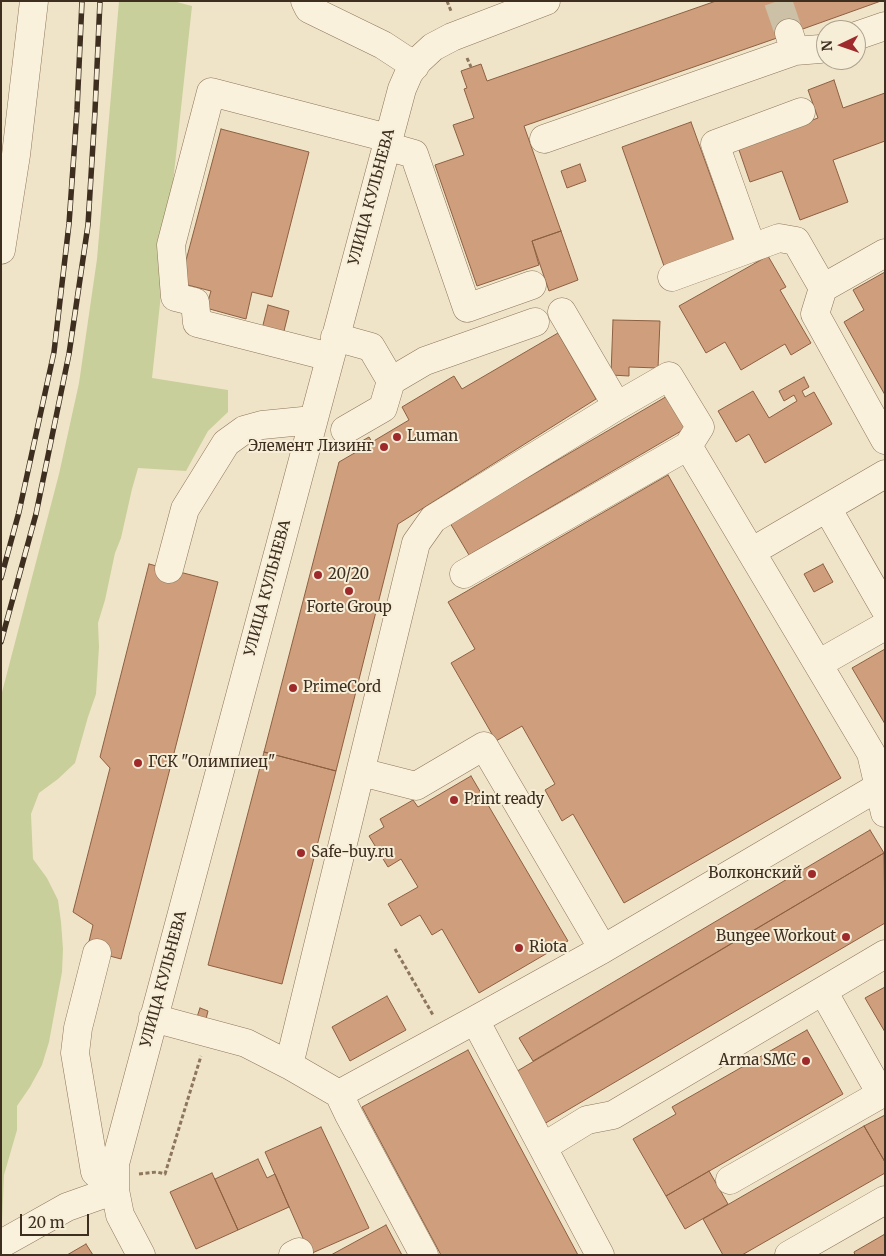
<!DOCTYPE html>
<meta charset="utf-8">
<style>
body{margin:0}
#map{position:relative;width:886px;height:1256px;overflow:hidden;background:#f0e4c8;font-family:Merriweather,serif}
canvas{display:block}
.frame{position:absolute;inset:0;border:2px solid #3d2e20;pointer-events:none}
.north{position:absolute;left:816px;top:20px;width:50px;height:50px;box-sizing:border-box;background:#f7eed8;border:1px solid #ada18e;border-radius:50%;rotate:267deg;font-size:14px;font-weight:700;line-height:20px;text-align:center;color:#3d2e20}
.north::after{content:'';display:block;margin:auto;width:18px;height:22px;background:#9e2a2b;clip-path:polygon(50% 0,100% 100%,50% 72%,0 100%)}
.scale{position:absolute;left:20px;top:1214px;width:69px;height:22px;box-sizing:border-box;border:2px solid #3d2e20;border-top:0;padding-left:6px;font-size:15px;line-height:18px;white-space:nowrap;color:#3d2e20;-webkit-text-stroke:4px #f7eed8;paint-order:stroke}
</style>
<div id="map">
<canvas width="886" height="1256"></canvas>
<div class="frame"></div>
<div class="north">N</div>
<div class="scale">20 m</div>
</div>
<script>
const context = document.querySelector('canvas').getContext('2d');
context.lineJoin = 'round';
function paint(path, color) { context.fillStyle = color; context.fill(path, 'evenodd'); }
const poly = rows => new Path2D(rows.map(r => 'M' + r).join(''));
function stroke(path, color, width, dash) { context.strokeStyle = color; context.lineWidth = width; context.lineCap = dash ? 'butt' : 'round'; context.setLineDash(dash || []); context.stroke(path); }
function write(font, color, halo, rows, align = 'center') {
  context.font = font + ' Merriweather,serif'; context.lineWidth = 4; context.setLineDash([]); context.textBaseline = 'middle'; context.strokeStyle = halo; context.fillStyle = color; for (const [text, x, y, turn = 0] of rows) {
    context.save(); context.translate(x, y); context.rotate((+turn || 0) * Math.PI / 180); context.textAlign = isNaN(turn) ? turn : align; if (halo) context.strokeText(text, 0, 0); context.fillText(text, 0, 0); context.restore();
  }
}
const green = poly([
 [119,1,173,1,192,6,152,378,228,390,228,412,208,431,186,471,138,468,132,489,121,538,115,553,105,600,98,623,99,647,96,694,88,717,75,763,58,779,39,793,31,814,33,859,47,878,58,900,61,922,63,949,62,972,49,1042,42,1065,30,1087,17,1106,17,1130,4,1175,2,1223,1,1224,1,696,59,474,79,383,97,259]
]);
const building = poly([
 [716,1,790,1,800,30,524,126,561,231,532,241,539,265,477,286,435,165,464,155,453,125,474,118,464,89,467,88,461,71,481,64,487,81,716,1],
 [790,1,881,1,800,30,790,1],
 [834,80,843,108,885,93,885,141,833,160,848,202,800,220,782,171,750,182,738,147,818,118,808,90,834,80],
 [691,122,734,241,664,266,622,147,691,122],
 [221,129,309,152,272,297,252,292,246,319,206,308,211,291,180,283,221,129],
 [580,164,586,181,567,188,561,171,580,164],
 [561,231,578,280,549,291,532,241,561,231],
 [768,256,786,287,780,290,811,343,791,355,785,344,741,370,725,342,706,353,679,306,768,256],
 [885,272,885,395,844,322,864,310,853,290,885,272],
 [268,305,289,311,283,335,262,329,268,305],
 [613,320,660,321,658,368,629,367,629,376,611,375,613,320],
 [558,333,596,399,398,524,336,771,264,752,339,462,358,451,355,445,369,437,372,442,409,420,402,407,454,376,462,389,558,333],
 [804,377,809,387,802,391,805,397,814,392,832,424,765,463,749,434,736,442,718,411,753,391,769,418,797,401,794,395,784,401,779,391,804,377],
 [669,395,688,427,469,555,450,523,669,395],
 [668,475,841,778,624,903,573,814,562,821,545,790,555,784,522,726,496,741,451,663,475,649,448,602,668,475],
 [149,564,218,582,121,959,87,950,93,925,73,912,110,768,100,757,149,564],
 [823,564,833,582,814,592,804,574,823,564],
 [885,649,885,724,852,668,885,649],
 [264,752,336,771,282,984,208,965,264,752],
 [471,776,568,941,479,993,442,929,432,935,420,915,401,926,388,904,418,887,401,859,388,867,369,836,384,827,380,819,413,800,418,807,471,776],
 [870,830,884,853,533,1061,519,1038,870,830],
 [884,853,885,923,544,1124,514,1073,884,853],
 [885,987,885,1032,865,998,885,987],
 [387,996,406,1030,350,1061,332,1027,387,996],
 [200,1008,208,1011,206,1019,197,1017,200,1008],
 [807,1030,843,1094,666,1196,633,1139,676,1114,672,1107,807,1030],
 [468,1050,489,1089,578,1255,441,1255,362,1107,468,1050],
 [885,1115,885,1162,864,1126,885,1115],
 [864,1126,885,1162,885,1173,742,1255,723,1255,703,1219,864,1126],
 [321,1127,369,1228,310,1254,265,1152,321,1127],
 [258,1159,267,1178,275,1174,289,1207,238,1230,215,1179,258,1159],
 [709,1171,728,1204,685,1229,666,1196,709,1171],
 [212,1173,238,1230,196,1249,170,1192,212,1173],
 [386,1225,402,1255,331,1255,386,1225],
 [885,1234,885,1255,855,1255,854,1252,885,1234],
 [86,1244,93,1255,67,1255,86,1244]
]);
const minorTunnel = poly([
 [778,1,789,33]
]);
const path = poly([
 [447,1,451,11],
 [467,58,471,67],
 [395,949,433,1015],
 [139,1174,157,1172,165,1174,201,1056]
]);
const minor = poly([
 [305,1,309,9,383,45,415,66],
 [856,36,885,26],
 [795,51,820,49,826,47],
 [544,139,795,51,789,33],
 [386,146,414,154,467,308,532,285],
 [752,248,715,144,801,112],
 [1,250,16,155,34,1],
 [885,253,823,288,815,314,885,440],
 [672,277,779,238,796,241,823,288],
 [562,312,617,406],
 [335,337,371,347,391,381,425,361,535,322],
 [330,357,197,323,195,302,175,297,171,245,211,92,388,138],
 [345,430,383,408,391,381],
 [827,508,885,609],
 [751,552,885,474],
 [169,569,185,509,226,443,244,430,262,425,313,420],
 [464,574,688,446,871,753,885,813],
 [818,664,885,626],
 [361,772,416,786,484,746,603,949],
 [97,953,78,1028,75,1053,95,1172,115,1190],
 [153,1018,246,1043,289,1065,339,1094,475,1020,603,949,885,783],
 [475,1020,600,1255],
 [289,1065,416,543,433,519,617,406,669,376,700,427,688,446],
 [339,1094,349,1115,424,1255],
 [543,1147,587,1120,613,1115,885,954],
 [730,1180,881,1094,823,991],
 [1,1244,67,1207,115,1190],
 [141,1255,120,1215,115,1190,115,1164,402,89,409,73,419,60,433,47,452,37,546,1],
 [293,1255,299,1252],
 [789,1255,885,1200]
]);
const rail = poly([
 [1,578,19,512,54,352,69,224,77,110,82,1],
 [1,642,36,514,69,354,88,225,95,111,100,1]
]);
const markers = [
 [397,437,5,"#9e2a2b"],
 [384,447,5,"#9e2a2b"],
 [318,575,5,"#9e2a2b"],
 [349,591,5,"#9e2a2b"],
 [293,688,5,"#9e2a2b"],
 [138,763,5,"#9e2a2b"],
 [454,800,5,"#9e2a2b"],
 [301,853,5,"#9e2a2b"],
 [812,874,5,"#9e2a2b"],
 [846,937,5,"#9e2a2b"],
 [519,948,5,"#9e2a2b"],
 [806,1061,5,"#9e2a2b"]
];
const streetNames = [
 ["УЛИЦА КУЛЬНЕВА",372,197,-75],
 ["УЛИЦА КУЛЬНЕВА",268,588,-75],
 ["УЛИЦА КУЛЬНЕВА",164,979,-75]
];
const poiNames = [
 ["Luman",407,437],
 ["Элемент Лизинг",374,447,"right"],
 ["20/20",328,575],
 ["Forte Group",349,608,"center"],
 ["PrimeCord",303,688],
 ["ГСК \"Олимпиец\"",148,763],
 ["Print ready",464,800],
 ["Safe-buy.ru",311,853],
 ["Волконский",802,874,"right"],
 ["Bungee Workout",836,937,"right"],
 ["Riota",529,948],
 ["Arma SMC",796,1061,"right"]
];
paint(green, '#c9cf9b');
paint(building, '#cf9f7d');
stroke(building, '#8d5f41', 1);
stroke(minorTunnel, '#ccc0a6', 28, [28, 14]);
stroke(minor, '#8d765c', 29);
stroke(path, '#8d765c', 3, [4, 2.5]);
stroke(minor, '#faf1dc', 28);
stroke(rail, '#3d2e20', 5.5);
stroke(rail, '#f7eed8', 4, [11]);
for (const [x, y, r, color] of markers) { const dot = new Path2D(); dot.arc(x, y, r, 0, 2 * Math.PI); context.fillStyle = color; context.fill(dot); stroke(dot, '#f7eed8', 2); }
write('15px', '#3d2e20', '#f7eed8', streetNames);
write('15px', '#3d2e20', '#f7eed8', poiNames, 'left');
</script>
